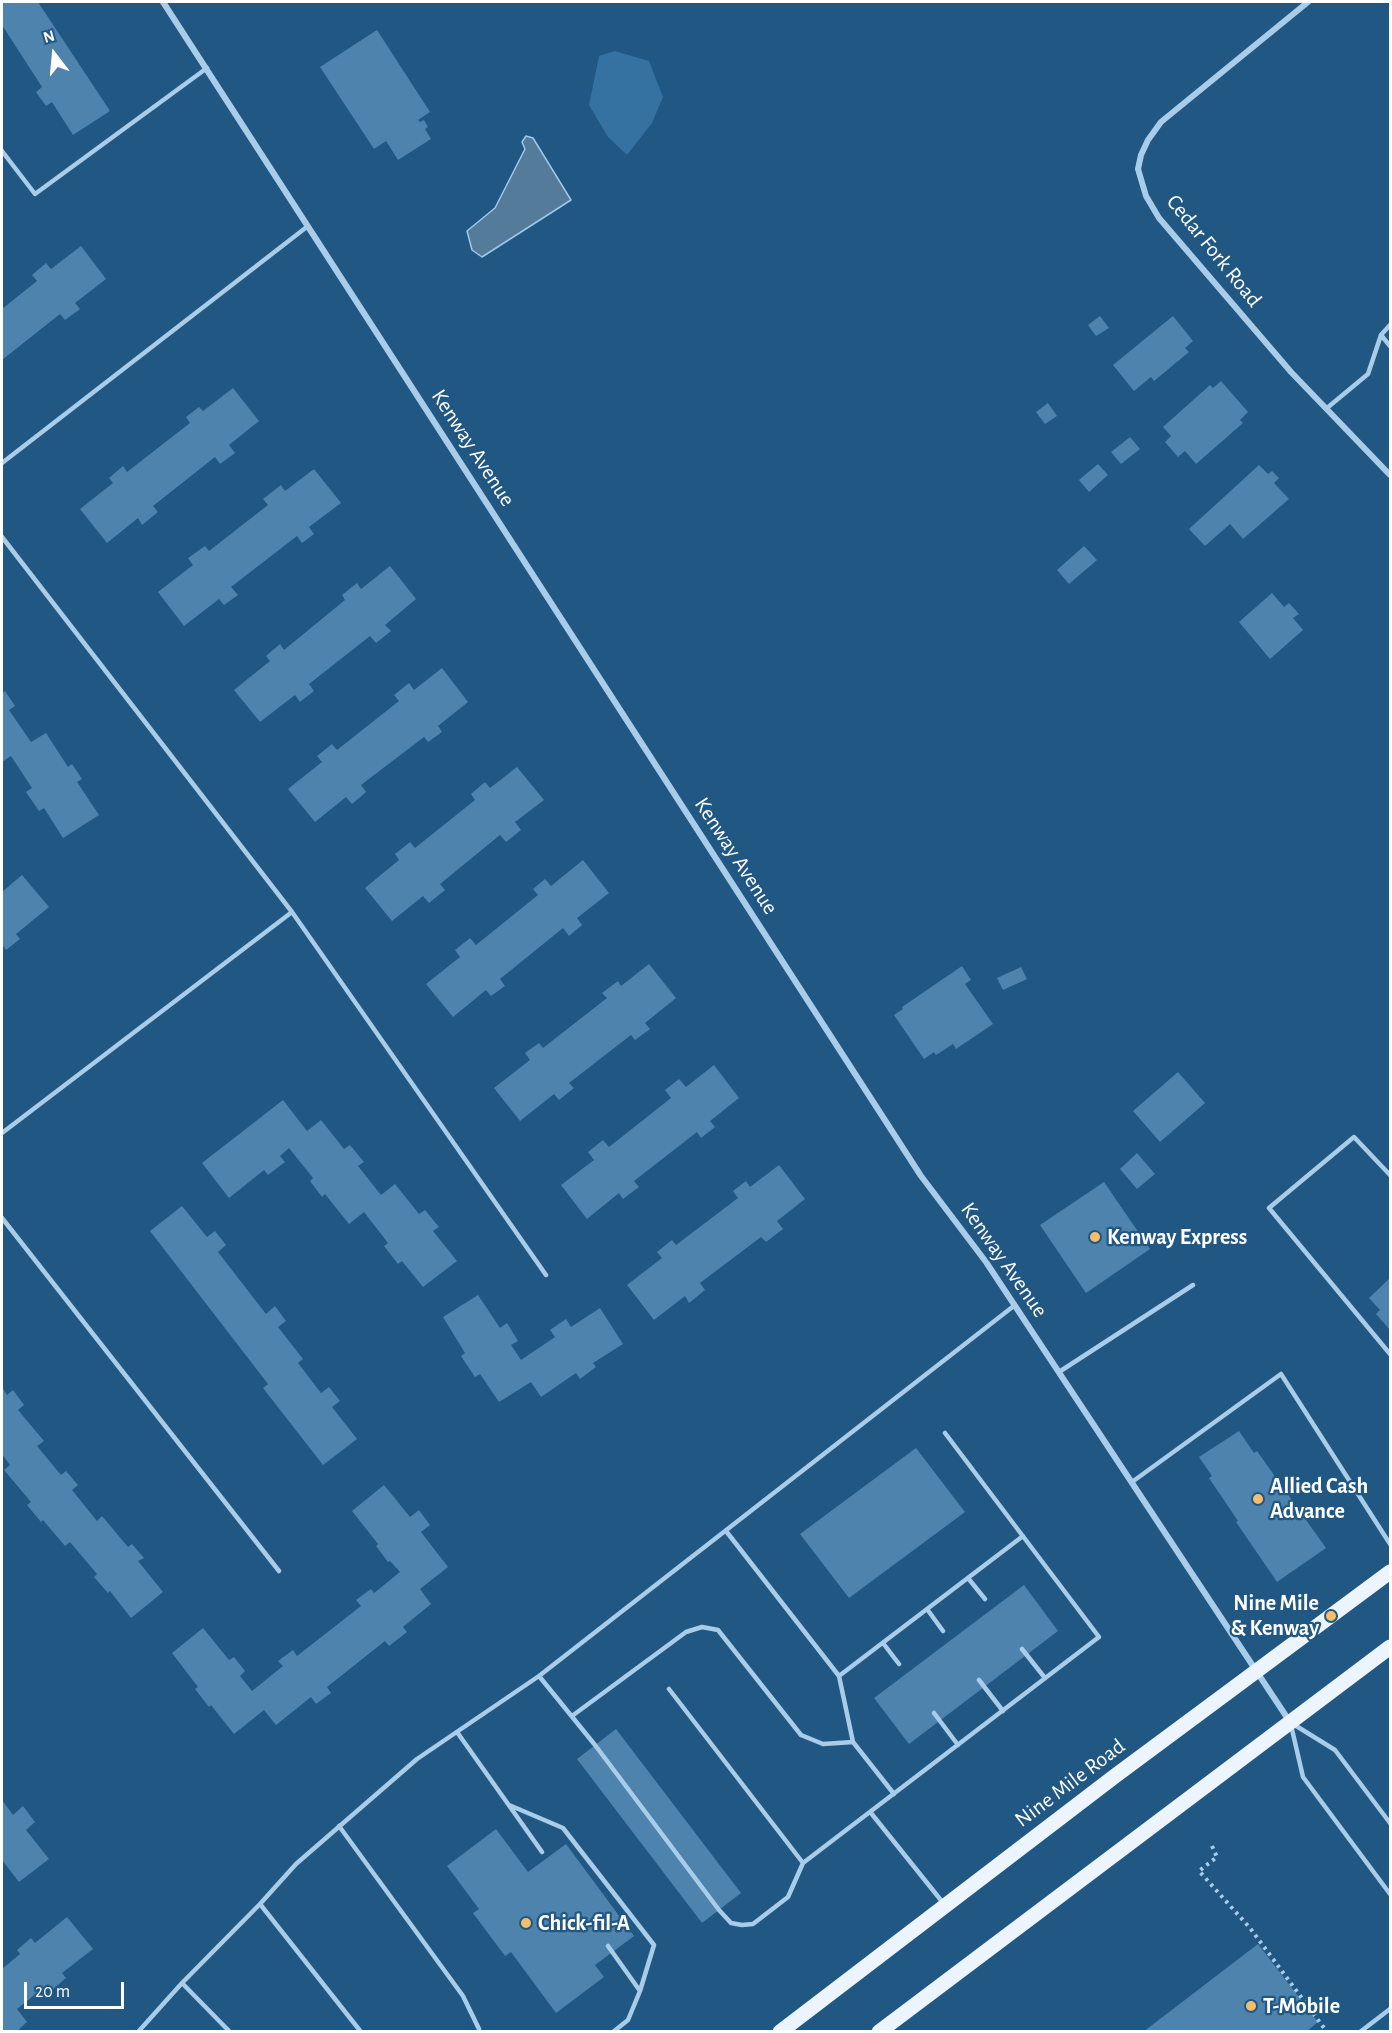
<!DOCTYPE html>
<style>
body{margin:0}
#map{position:relative;width:1392px;height:2033px;overflow:hidden;background:#215783;font-family:"Alegreya Sans",sans-serif}
canvas{display:block}
.frame{position:absolute;inset:0;border:3px solid #fff;pointer-events:none}
.north{position:absolute;left:24px;top:24px;width:60px;height:60px;-webkit-text-stroke:4px #215783;paint-order:stroke;rotate:344deg;font-size:16px;font-weight:700;line-height:24px;text-align:center;color:#fff}
.north::after{content:'';display:block;margin:auto;width:21px;height:27px;background:#fff;clip-path:polygon(50% 0,100% 100%,50% 72%,0 100%)}
.scale{position:absolute;left:24px;top:1982px;width:100px;height:27px;box-sizing:border-box;border:3px solid #fff;border-top:0;padding-left:8px;font-size:18px;line-height:21px;white-space:nowrap;color:#fff;-webkit-text-stroke:4px #215783;paint-order:stroke}
</style>
<div id="map">
<canvas width="1392" height="2033"></canvas>
<div class="frame"></div>
<div class="north">N</div>
<div class="scale">20 m</div>
</div>
<script>
const context = document.querySelector('canvas').getContext('2d');
context.lineJoin = 'round';
function paint(path, color) { context.fillStyle = color; context.fill(path, 'evenodd'); }
const poly = rows => new Path2D(rows.map(r => 'M' + r).join(''));
function stroke(path, color, width, dash) { context.strokeStyle = color; context.lineWidth = width; context.lineCap = dash ? 'butt' : 'round'; context.setLineDash(dash || []); context.stroke(path); }
function write(font, color, halo, rows, align = 'center') {
  context.font = font + ' "Alegreya Sans",sans-serif'; context.lineWidth = 4.5; context.setLineDash([]); context.textBaseline = 'middle'; context.strokeStyle = halo; context.fillStyle = color; for (const [text, x, y, turn = 0] of rows) {
    context.save(); context.translate(x, y); context.rotate((+turn || 0) * Math.PI / 180); context.textAlign = isNaN(turn) ? turn : align; if (halo) context.strokeText(text, 0, 0); context.fillText(text, 0, 0); context.restore();
  }
}
const green = poly([
 [615,51,649,61,663,97,652,123,627,155,608,137,589,105,599,56]
]);
const water = poly([
 [526,136,533,138,571,200,482,257,472,250,467,231,495,208,525,149,522,142,526,136]
]);
const building = poly([
 [2,2,38,2,110,111,73,135,52,102,46,106,36,92,42,87,2,25],
 [377,30,430,112,418,120,420,122,424,120,428,127,425,129,431,139,398,160,386,141,374,149,320,67],
 [81,246,106,279,75,303,80,309,65,320,60,314,2,360,2,309,37,281,32,275,46,263,51,269],
 [1100,316,1109,328,1096,336,1088,325],
 [1173,316,1193,341,1185,348,1189,352,1154,381,1151,377,1134,391,1113,365],
 [1221,381,1248,412,1240,420,1243,423,1196,464,1185,451,1178,457,1165,442,1171,436,1163,427,1210,385,1213,388],
 [233,388,259,421,229,445,235,453,220,464,215,457,153,506,158,512,142,525,138,518,107,543,80,509,113,483,109,478,123,466,127,472,190,423,186,417,199,407,203,411],
 [1048,403,1057,416,1045,424,1036,412],
 [1130,437,1140,449,1121,464,1111,452],
 [1098,464,1108,475,1089,492,1079,480],
 [1259,465,1268,474,1272,471,1279,478,1274,483,1289,499,1243,539,1230,524,1205,546,1189,529],
 [314,469,341,503,309,527,314,534,302,543,297,536,231,587,238,595,224,605,219,599,184,626,158,592,193,565,188,558,205,546,209,551,268,505,263,499,281,485,285,491],
 [1084,546,1097,560,1069,584,1057,570],
 [390,566,416,599,385,625,391,631,376,643,370,636,309,684,314,691,300,702,295,695,260,722,234,690,270,661,266,656,280,644,284,650,345,600,342,595,357,583,361,589],
 [1272,593,1284,607,1289,603,1299,614,1293,618,1303,630,1270,659,1239,622],
 [442,668,468,702,438,726,442,732,428,742,424,737,361,785,366,792,352,804,346,797,315,822,288,789,322,762,317,756,332,744,337,750,399,701,394,695,409,683,414,690],
 [5,691,15,706,9,710,31,742,46,733,68,767,72,764,82,779,77,782,99,815,63,838,44,808,39,811,26,792,32,788,11,756,2,762,2,693],
 [517,767,544,800,515,822,521,830,506,842,500,835,440,884,445,890,429,903,423,896,392,921,365,888,399,860,395,854,410,842,415,848,475,800,471,794,485,782,490,788],
 [583,860,609,893,577,918,582,925,569,936,563,928,500,979,505,986,491,996,486,990,453,1017,426,984,460,957,455,950,470,938,476,945,538,895,533,889,545,879,551,886],
 [22,875,49,907,16,934,20,939,6,950,2,944,2,892],
 [649,964,676,998,645,1023,650,1029,635,1040,631,1035,569,1083,574,1088,559,1100,554,1094,520,1121,494,1088,530,1060,525,1053,539,1043,543,1048,607,998,602,993,618,981,621,986],
 [962,966,971,980,965,984,993,1024,956,1049,953,1044,936,1055,934,1052,924,1059,894,1015,903,1009,902,1007],
 [1021,967,1027,979,1003,990,997,978],
 [714,1065,739,1098,710,1121,715,1127,701,1138,697,1132,634,1181,639,1187,623,1199,619,1193,587,1219,561,1185,594,1160,588,1152,603,1140,609,1147,671,1098,665,1090,679,1079,686,1087],
 [1178,1072,1205,1103,1160,1142,1133,1111],
 [283,1100,307,1131,321,1120,344,1149,350,1145,364,1162,358,1166,381,1195,395,1184,419,1214,425,1210,439,1227,433,1231,457,1261,423,1287,402,1261,398,1264,384,1246,388,1243,364,1212,349,1224,325,1194,322,1197,310,1181,313,1178,289,1148,280,1156,285,1162,268,1175,264,1170,229,1198,202,1163],
 [1137,1153,1155,1174,1137,1189,1120,1169],
 [779,1165,805,1199,777,1221,783,1229,766,1242,761,1237,700,1283,705,1290,689,1303,685,1296,654,1320,627,1285,662,1258,657,1252,672,1240,676,1245,738,1198,733,1191,746,1181,750,1187],
 [1104,1182,1150,1249,1086,1293,1040,1225],
 [182,1206,207,1237,215,1231,226,1245,218,1252,266,1314,275,1306,286,1321,278,1327,303,1359,298,1363,321,1393,329,1387,340,1401,332,1407,357,1439,323,1465,263,1388,268,1384,150,1231],
 [1390,1278,1390,1330,1376,1314,1380,1310,1369,1298],
 [478,1295,500,1328,507,1323,518,1341,511,1345,521,1360,555,1337,550,1330,566,1319,571,1327,600,1308,623,1344,593,1363,596,1367,580,1379,576,1373,541,1397,531,1382,499,1402,480,1374,475,1377,461,1356,465,1353,443,1317],
 [2,1387,7,1395,13,1390,24,1405,18,1410,44,1441,37,1446,61,1475,66,1471,78,1485,72,1490,97,1521,102,1516,128,1547,132,1544,144,1558,138,1561,163,1592,131,1618,110,1591,108,1593,94,1577,97,1574,70,1542,65,1546,43,1520,41,1522,27,1505,31,1502,4,1470,10,1465,2,1454],
 [1239,1431,1254,1453,1257,1451,1326,1548,1277,1582,1236,1522,1238,1521,1209,1478,1212,1476,1199,1457],
 [916,1448,965,1512,849,1598,800,1534],
 [384,1485,410,1517,419,1510,430,1525,421,1532,448,1567,420,1589,431,1604,403,1627,407,1632,389,1646,385,1641,327,1687,331,1693,316,1704,311,1697,276,1725,264,1710,234,1734,211,1705,209,1707,195,1689,198,1687,172,1653,203,1628,229,1660,234,1657,245,1671,240,1676,252,1691,283,1666,278,1661,293,1650,297,1656,361,1606,356,1600,371,1589,374,1593,400,1572,390,1561,388,1562,376,1546,378,1544,352,1511],
 [1024,1585,1058,1631,909,1744,874,1698],
 [616,1729,741,1893,702,1923,577,1759],
 [2,1800,13,1815,23,1806,35,1822,26,1830,49,1859,19,1882,2,1860],
 [496,1829,528,1872,566,1844,634,1936,595,1965,604,1977,556,2013,511,1952,505,1956,473,1913,479,1909,447,1866],
 [67,1917,93,1949,62,1973,66,1978,52,1990,48,1984,17,2009,27,2022,16,2032,2,2032,2,1969,20,1954,17,1950,31,1938,35,1943],
 [1258,1944,1318,2022,1306,2032,1143,2032]
]);
const path = poly([
 [1212,1846,1217,1857,1199,1871,1250,1928,1327,2032]
]);
const service = poly([
 [2,151,35,194,207,68],
 [1381,335,1390,346],
 [1327,408,1368,374,1381,335,1390,325],
 [2,463,308,226],
 [2,537,292,912,546,1275],
 [2,1133,292,912],
 [1390,1175,1354,1137,1269,1208,1390,1354],
 [2,1218,279,1571],
 [1059,1372,1193,1285],
 [1132,1482,1281,1374,1390,1544],
 [726,1531,839,1676,853,1742,894,1794],
 [968,1578,985,1599],
 [927,1609,943,1631],
 [883,1643,899,1664],
 [1022,1649,1045,1678],
 [539,1676,595,1745,719,1910,731,1923,742,1925,753,1924,788,1897,803,1863,1099,1637,945,1433],
 [839,1676,1023,1536],
 [979,1680,1003,1711],
 [669,1689,803,1863],
 [934,1713,958,1745],
 [572,1716,686,1632,702,1627,718,1630,801,1735,823,1744,853,1742],
 [1293,1724,1335,1750,1390,1823],
 [1291,1725,1303,1777,1390,1894],
 [457,1732,542,1852],
 [509,1805,563,1828,654,1945,640,1991],
 [871,1813,944,1904],
 [339,1826,463,1996,479,2029,479,2032],
 [260,1904,361,2032],
 [608,1946,640,1991,628,2020,613,2032],
 [138,2032,182,1983],
 [230,2032,182,1983,260,1904,296,1864,417,1759,539,1676,1015,1305],
 [1360,2032,1390,2009]
]);
const minor = poly([
 [163,2,921,1176,986,1262,1290,1722],
 [1308,2,1161,122,1148,140,1141,155,1138,169,1146,196,1159,218,1291,372,1390,475]
]);
const primary = poly([
 [780,2032,1115,1776,1390,1572],
 [879,2032,1390,1647]
]);
const markers = [
 [1095,1237,6,"#f5be6b"],
 [1258,1499,6,"#f5be6b"],
 [1331,1616,6,"#f5be6b"],
 [526,1923,6,"#f5be6b"],
 [1251,2006,6,"#f5be6b"]
];
const streetNames = [
 ["Cedar Fork Road",1214,251,51],
 ["Kenway Avenue",473,448,57],
 ["Kenway Avenue",736,856,57],
 ["Kenway Avenue",1004,1260,55],
 ["Nine Mile Road",1070,1783,-37]
];
const poiNames = [
 ["Kenway Express",1107,1237],
 ["Allied Cash",1270,1486],
 ["Advance",1270,1511],
 ["Nine Mile",1319,1603,"right"],
 ["& Kenway",1319,1628,"right"],
 ["Chick-fil-A",538,1923],
 ["T-Mobile",1263,2006]
];
paint(green, '#3571a1');
paint(water, '#557b9a');
stroke(water, '#9dc9ea', 1.5);
paint(building, '#4e83ae');
stroke(path, '#a9cde8', 4, [3, 4.5]);
stroke(service, '#a9cde8', 4.5);
stroke(minor, '#a9cde8', 6);
stroke(primary, '#ecf5fe', 15);
for (const [x, y, r, color] of markers) { const dot = new Path2D(); dot.arc(x, y, r, 0, 2 * Math.PI); context.fillStyle = color; context.fill(dot); stroke(dot, '#215783', 2); }
write('22px', '#fff', '#215783', streetNames);
write('bold 22px', '#fff', '#215783', poiNames, 'left');
</script>
